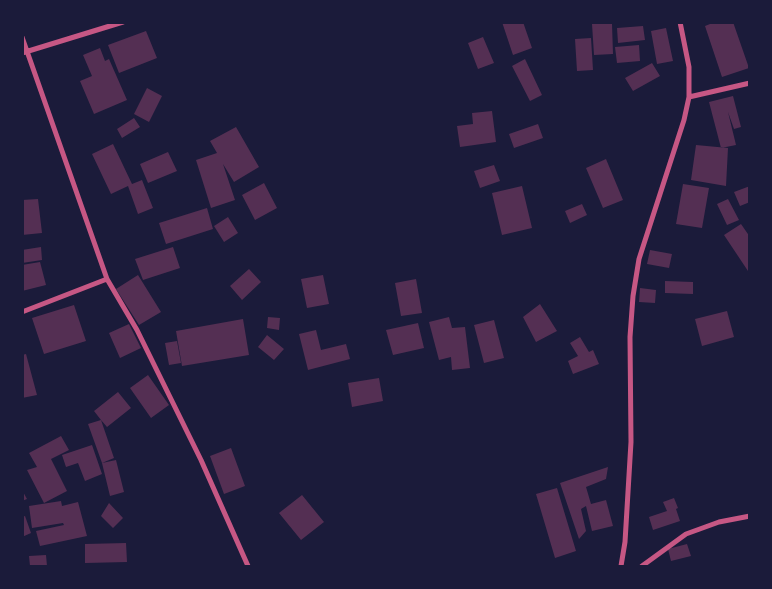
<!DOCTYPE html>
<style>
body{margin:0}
#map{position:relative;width:772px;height:589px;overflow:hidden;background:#1b1b3a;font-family:Rubik,sans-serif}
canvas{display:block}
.frame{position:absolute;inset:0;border:24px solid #1b1b3a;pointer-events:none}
</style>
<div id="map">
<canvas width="772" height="589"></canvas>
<div class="frame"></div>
</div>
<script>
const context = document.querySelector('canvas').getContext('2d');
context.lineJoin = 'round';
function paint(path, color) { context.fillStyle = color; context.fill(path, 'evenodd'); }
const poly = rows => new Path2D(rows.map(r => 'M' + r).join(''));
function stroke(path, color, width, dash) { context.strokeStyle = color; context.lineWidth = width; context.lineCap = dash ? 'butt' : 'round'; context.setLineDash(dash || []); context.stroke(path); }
const building = poly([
 [502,22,523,22,532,48,513,55],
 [715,22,733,22,749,68,722,77,705,26],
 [592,24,612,24,613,54,594,55],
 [643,26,645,40,618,43,617,28],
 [666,28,673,61,657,64,651,31],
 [146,31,157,58,119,73,108,45],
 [483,37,494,63,478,69,468,43],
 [591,38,593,70,577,71,575,39],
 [639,45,640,61,617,63,615,47],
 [100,48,105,61,109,59,127,100,94,114,80,81,92,76,83,55],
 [525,59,542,95,530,101,512,66],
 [652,63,660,76,633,91,625,78],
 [147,88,162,96,149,122,134,114],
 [733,96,741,127,734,129,728,112,736,145,721,148,709,102],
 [492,111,496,142,460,147,457,126,473,124,472,113],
 [134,118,140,127,122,138,117,129],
 [538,124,543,138,514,148,509,134],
 [236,127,259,167,234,182,223,164,235,200,211,208,196,160,217,153,210,141],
 [113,144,132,184,142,180,153,208,138,214,128,186,111,194,92,154],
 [696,145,728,148,726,186,691,180],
 [168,152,177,171,148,183,140,164],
 [606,159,623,200,603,208,586,168],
 [494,165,500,181,480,188,474,171],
 [264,183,277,208,255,220,242,195],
 [683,184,709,188,702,228,676,224],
 [522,186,532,228,502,235,492,193],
 [750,186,750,202,740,206,734,192],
 [38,199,42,233,22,235,22,200],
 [728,199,739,220,727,225,717,204],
 [582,204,587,215,570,223,565,211],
 [207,208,213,229,166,244,159,223],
 [228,217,238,233,224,242,214,226],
 [741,224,750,237,750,274,724,235],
 [41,247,42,260,22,263,22,250],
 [173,247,180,268,143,280,135,259],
 [650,250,672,254,669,268,647,264],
 [40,262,46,285,22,291,22,265],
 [249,269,261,282,242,300,230,286],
 [138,275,161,312,139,325,116,289],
 [323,275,329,304,307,308,301,279],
 [416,279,422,313,401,316,395,283],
 [665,281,693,282,693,294,665,293],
 [640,288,656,290,655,303,639,302],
 [540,304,557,331,536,342,523,317],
 [74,305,86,341,44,354,32,318],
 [727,311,734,337,702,346,695,319],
 [268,317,280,318,279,330,267,328],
 [449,317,452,328,465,327,470,368,452,370,451,357,439,360,429,322],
 [243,319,249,355,182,366,176,331],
 [494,320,504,358,484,363,474,325],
 [418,323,424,348,393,355,386,330],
 [129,324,141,348,120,358,109,333],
 [316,330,321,350,346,344,350,359,308,370,299,334],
 [267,335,284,349,274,360,258,347],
 [580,337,589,352,593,350,599,364,573,374,568,361,578,356,570,343],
 [177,341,181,363,169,365,165,343],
 [26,354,37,395,22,398,22,355],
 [148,375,169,405,151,418,130,388],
 [379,378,383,401,352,407,348,383],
 [118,392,131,408,107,427,101,420,114,458,102,463,116,460,124,492,110,496,102,463,88,424,101,420,94,411],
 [61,436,69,450,51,459,67,491,44,503,27,470,37,467,29,453],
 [92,445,102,474,85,481,78,463,66,467,62,455],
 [231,448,245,486,224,494,210,456],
 [608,467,606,479,586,487,591,504,606,500,613,526,592,531,586,506,581,509,586,531,579,539,560,483],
 [557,488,576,551,555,558,536,494],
 [22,490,27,499,22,501],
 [302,495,324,522,301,540,279,513],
 [674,498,678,508,676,509,680,521,653,530,649,517,667,511,663,502],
 [61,501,62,506,78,502,87,536,40,546,36,531,64,525,63,523,32,528,29,506],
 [109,503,123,518,113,528,101,516],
 [25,516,31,533,22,537,22,517],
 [126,543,127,562,85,563,85,544],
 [687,544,691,556,671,561,668,549],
 [46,555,47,566,30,566,29,556]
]);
const minor = poly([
 [22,37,107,279,137,330,201,460,248,566],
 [22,53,123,22],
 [689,97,750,83],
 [22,312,107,279],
 [621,566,625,542,631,442,630,337,633,296,639,259,684,120,689,97,689,67,680,22],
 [642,566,686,534,719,522,750,516]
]);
paint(building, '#542f53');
stroke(minor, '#c65784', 5);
</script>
